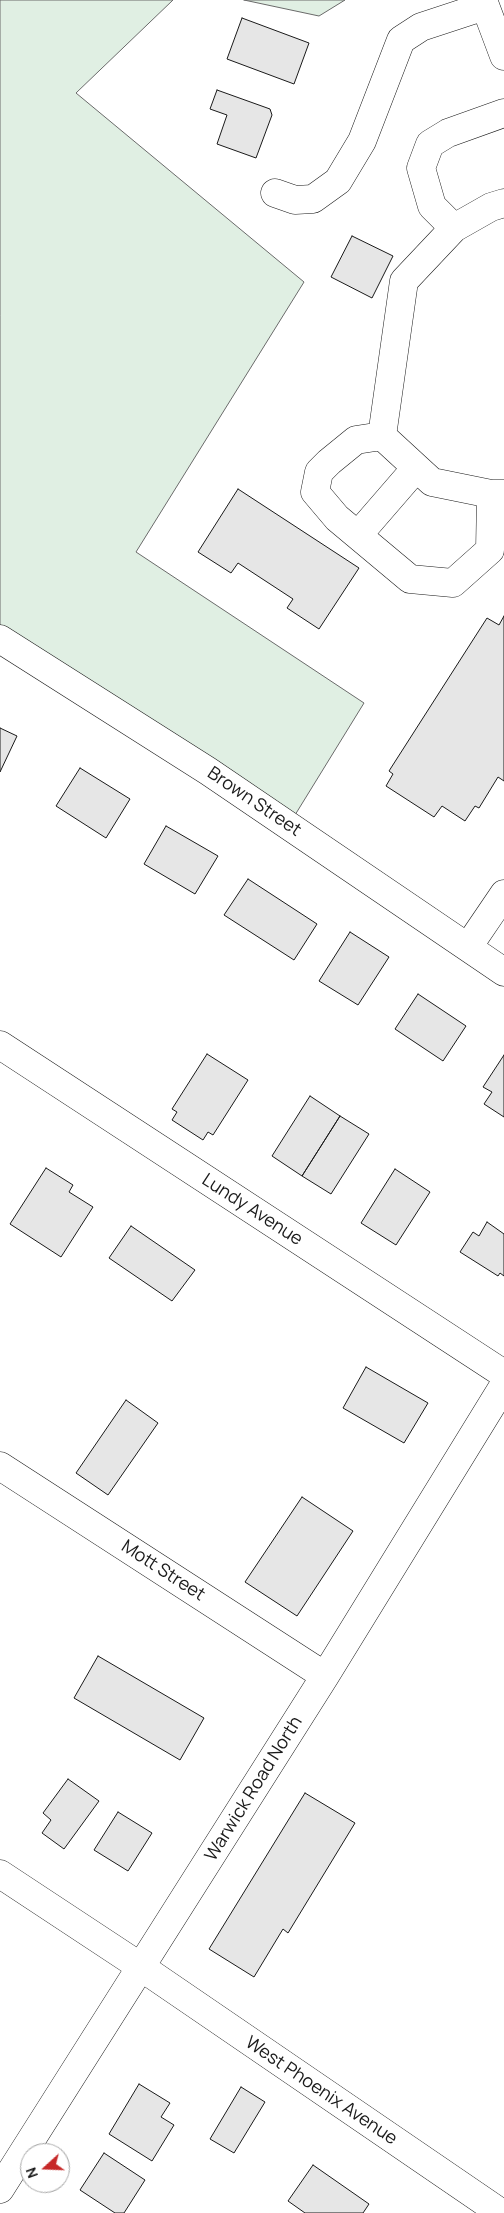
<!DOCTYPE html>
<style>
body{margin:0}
#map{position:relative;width:504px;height:2213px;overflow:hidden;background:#fff;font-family:Manrope,sans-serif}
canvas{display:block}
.north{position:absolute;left:20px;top:2143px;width:50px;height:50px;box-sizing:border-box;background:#fff;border:1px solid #a3a3a3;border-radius:50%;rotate:250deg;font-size:14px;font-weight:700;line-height:20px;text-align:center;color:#1a1a1a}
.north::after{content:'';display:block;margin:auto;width:18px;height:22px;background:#c62828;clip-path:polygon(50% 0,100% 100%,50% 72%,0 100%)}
</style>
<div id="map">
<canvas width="504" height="2213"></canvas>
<div class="north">N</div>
</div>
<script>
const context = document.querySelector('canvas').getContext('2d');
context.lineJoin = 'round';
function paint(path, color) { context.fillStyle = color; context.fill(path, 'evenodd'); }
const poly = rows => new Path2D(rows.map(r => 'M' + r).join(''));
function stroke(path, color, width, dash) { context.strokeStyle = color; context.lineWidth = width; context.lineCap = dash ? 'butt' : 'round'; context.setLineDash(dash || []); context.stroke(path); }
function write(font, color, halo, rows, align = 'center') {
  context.font = font + ' Manrope,sans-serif'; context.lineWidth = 4; context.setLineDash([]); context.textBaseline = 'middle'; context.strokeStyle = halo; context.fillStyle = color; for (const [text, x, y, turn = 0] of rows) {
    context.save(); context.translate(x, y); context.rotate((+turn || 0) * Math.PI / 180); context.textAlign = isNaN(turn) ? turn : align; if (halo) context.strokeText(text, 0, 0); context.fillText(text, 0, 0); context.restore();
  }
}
const green = poly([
 [0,0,173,0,76,93,304,282,136,552,364,703,295,815,0,631,0,0],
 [244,0,345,0,319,16,244,0]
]);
const building = poly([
 [242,18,309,43,294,84,227,59,242,18],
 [217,90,270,109,272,115,256,158,217,144,227,115,210,109,217,90],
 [352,236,393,256,372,298,331,277,352,236],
 [238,489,359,568,319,629,287,608,293,599,238,563,231,573,198,552,238,489],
 [504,616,504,781,498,777,479,808,475,806,465,821,442,806,434,817,386,786,393,774,389,771,487,618,499,625,504,616],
 [0,728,17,736,0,772,0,728],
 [80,768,130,799,106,838,56,806,80,768],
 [166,826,218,856,195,894,144,864,166,826],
 [248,879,317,924,294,960,224,915,248,879],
 [350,932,389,957,358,1005,319,981,350,932],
 [418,994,466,1026,443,1061,395,1029,418,994],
 [207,1054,248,1080,213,1135,208,1132,203,1140,172,1120,177,1112,172,1109,207,1054],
 [504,1055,504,1117,484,1104,492,1092,483,1087,504,1055],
 [310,1096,340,1116,302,1176,272,1156,310,1096],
 [340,1116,369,1134,331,1194,302,1176,340,1116],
 [46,1168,73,1185,69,1192,93,1207,61,1257,10,1224,46,1168],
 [395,1169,430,1192,396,1245,361,1223,395,1169],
 [487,1222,504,1234,504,1276,500,1273,498,1276,460,1252,473,1232,479,1236,487,1222],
 [131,1226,195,1270,172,1301,109,1258,131,1226],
 [366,1367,428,1403,404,1443,343,1408,366,1367],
 [126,1400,158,1423,108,1495,76,1473,126,1400],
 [302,1497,353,1531,297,1616,245,1582,302,1497],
 [98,1656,204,1718,180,1760,74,1698,98,1656],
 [68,1779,99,1801,64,1849,42,1833,51,1820,43,1813,68,1779],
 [305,1793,355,1823,288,1933,283,1929,254,1977,209,1949,305,1793],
 [118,1812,152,1833,128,1871,94,1850,118,1812],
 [139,2084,170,2103,161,2117,174,2125,152,2161,109,2134,139,2084],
 [241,2087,265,2102,234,2153,210,2139,241,2087],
 [104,2153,145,2180,124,2213,115,2213,80,2190,104,2153],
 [313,2165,369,2204,363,2213,305,2213,288,2201,313,2165]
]);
const minor = poly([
 [483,0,504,56],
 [275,193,295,200,313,199,338,181,362,141,401,40,421,27,485,6],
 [504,203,491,207,454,228,404,281,382,436,432,482,491,494,504,494],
 [454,228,432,206,421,168,430,144,448,133,504,113],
 [382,436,356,440,329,462,319,472,315,492,337,518,410,579,453,583,490,550,491,494],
 [358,535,416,468],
 [0,639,208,771,504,972],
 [468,947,504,894],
 [0,1045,504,1374],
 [0,1466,325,1676],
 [0,1874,141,1967,501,2213],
 [0,2189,325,1676,504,1385]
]);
const streetNames = [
 ["Brown Street",254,802,34],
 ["Lundy Avenue",252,1210,33],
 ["Mott Street",163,1571,33],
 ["Warwick Road North",254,1789,-58],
 ["West Phoenix Avenue",321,2091,34]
];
paint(green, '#e0efe3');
stroke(green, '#6a6a6a', 1);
paint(building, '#e6e6e6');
stroke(building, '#1a1a1a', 1);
stroke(minor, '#1a1a1a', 29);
stroke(minor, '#fff', 28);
write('18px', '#1a1a1a', '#fff', streetNames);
</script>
